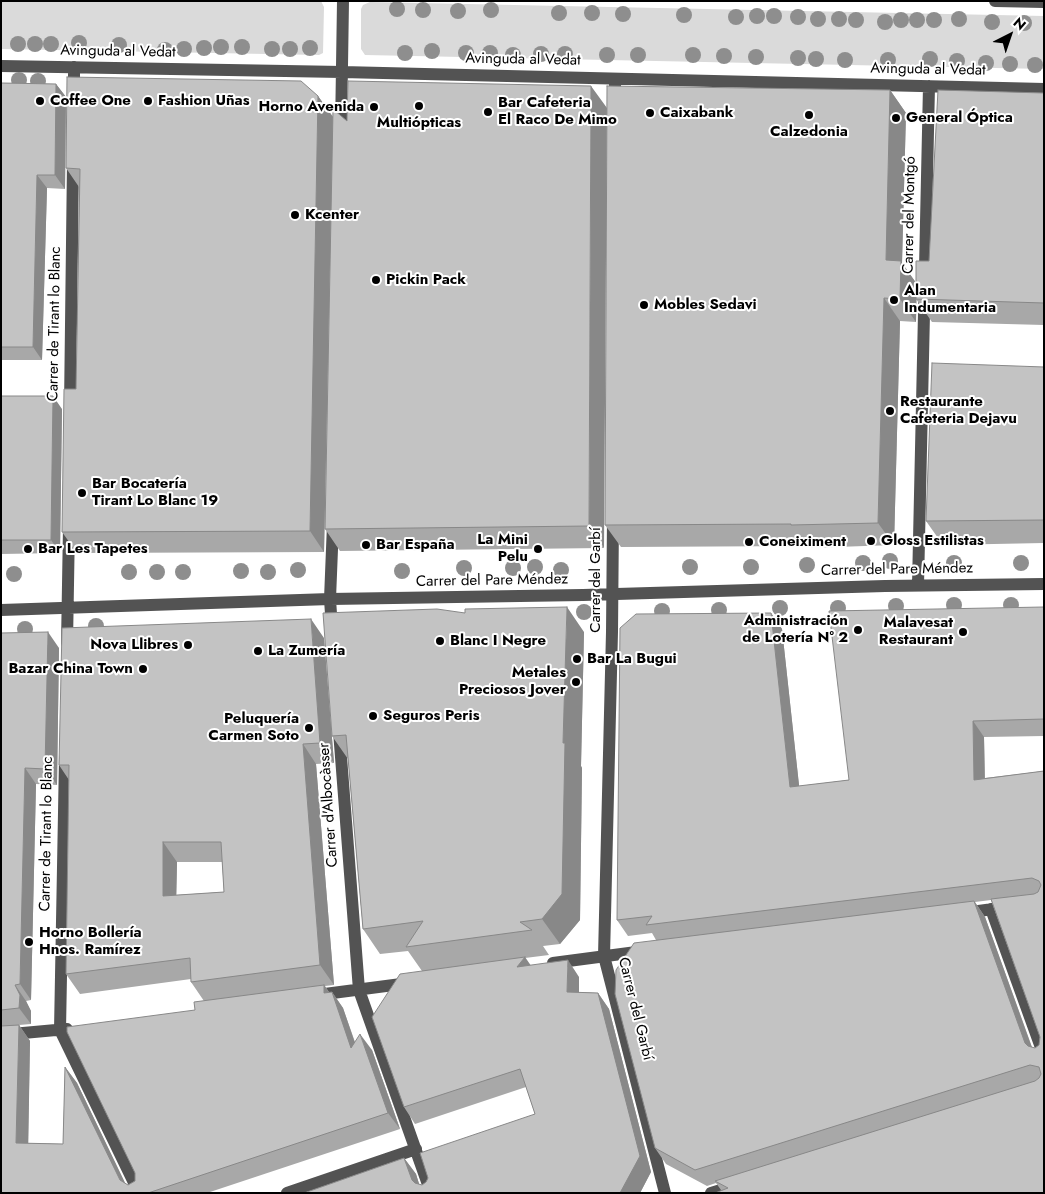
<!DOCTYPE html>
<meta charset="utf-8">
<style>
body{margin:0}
#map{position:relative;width:1045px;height:1194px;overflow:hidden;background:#fff;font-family:Jost,sans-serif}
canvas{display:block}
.frame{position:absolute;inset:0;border:2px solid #000;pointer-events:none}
.north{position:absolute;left:985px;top:10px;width:50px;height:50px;-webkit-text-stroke:4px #fff;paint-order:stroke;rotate:41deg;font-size:14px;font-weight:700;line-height:20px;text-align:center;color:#000}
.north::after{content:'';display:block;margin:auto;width:18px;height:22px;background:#000;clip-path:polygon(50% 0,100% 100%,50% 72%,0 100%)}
</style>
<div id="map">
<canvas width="1045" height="1194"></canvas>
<div class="frame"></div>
<div class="north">N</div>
</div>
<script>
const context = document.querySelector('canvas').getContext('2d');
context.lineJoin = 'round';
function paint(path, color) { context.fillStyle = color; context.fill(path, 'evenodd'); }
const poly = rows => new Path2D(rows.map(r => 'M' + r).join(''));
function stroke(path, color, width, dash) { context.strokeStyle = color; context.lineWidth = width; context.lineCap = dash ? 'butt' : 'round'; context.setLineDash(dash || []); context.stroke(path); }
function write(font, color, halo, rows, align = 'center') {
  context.font = font + ' Jost,sans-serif'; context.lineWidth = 4; context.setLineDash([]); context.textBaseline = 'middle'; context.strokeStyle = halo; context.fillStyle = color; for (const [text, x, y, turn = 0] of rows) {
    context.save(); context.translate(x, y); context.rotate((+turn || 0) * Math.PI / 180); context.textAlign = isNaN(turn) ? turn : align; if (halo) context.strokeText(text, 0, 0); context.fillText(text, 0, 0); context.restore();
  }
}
const green = poly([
 [1,1,321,1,324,7,323,53,319,55,1,49],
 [370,2,1044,16,1044,69,365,55,361,49,361,9,363,5]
]);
const minor = poly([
 [995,1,1044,2],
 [1,66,342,72,1044,89],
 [74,93,74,67],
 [615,101,615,79],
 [341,131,343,1],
 [70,406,73,161],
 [613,518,612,632,604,956,665,1193],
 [918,585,929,86],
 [1,610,330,599,583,595,885,586,1044,584],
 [332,629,330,599,333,524],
 [67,643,69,526],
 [339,731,359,990,431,1193],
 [65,758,60,1030,139,1193],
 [991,909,1044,1056],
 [964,913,1044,902],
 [553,963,644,951],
 [317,995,409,983],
 [1,1035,67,1029],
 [287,1193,416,1149],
 [711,1193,737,1185]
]);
const trees = [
 [397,9],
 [423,10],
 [491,10],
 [458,11],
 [559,13],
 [592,13],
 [623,14],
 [684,15],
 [757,16],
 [774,16],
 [736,17],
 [798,17],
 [818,19],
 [839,19],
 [959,19],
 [856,20],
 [901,20],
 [917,20],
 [934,20],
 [885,22],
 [992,22],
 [1024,23],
 [79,43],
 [18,44],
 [35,44],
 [51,44],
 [119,45],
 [221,47],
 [242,47],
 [204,48],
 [310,48],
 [184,49],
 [272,49],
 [290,49],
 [165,50],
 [432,51],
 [405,53],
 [466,53],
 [490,53],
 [541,54],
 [565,54],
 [513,55],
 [607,55],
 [638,55],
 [693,55],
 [724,56],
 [756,57],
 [798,58],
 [816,59],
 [930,59],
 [845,60],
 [888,60],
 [957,61],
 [986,63],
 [1010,64],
 [1035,65],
 [19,80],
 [38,81],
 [890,561],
 [863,563],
 [954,563],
 [1021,563],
 [807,565],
 [535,567],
 [690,567],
 [751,567],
 [464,568],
 [513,568],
 [298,570],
 [561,570],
 [241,571],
 [402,571],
 [129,572],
 [157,572],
 [183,572],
 [268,572],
 [14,574],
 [954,605],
 [1011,605],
 [896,606],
 [780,608],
 [838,608],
 [719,610],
 [662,611],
 [584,612],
 [96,626],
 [25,629]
];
const wall = poly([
 [1,83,56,84,66,97,65,189,47,188,42,360,1,360],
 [890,90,906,113,902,263,916,283,929,261,1044,93,1044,325,932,322,916,299,916,322,900,321,894,545,807,548,806,546,621,547,605,525],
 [318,96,333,117,324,552,77,553,62,532,76,389,79,187,66,168],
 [333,109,604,548,340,551,325,529],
 [1044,367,1044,543,943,545,926,521],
 [1,396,62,409,60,553,1,554],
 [1044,607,1044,736,984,737,985,778,1044,771,1044,1193,721,1190,716,1183,707,1186,666,1164,655,1148,656,940,652,933,628,936,617,920,771,613,782,629,799,786,849,780],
 [991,900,1040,1037,1039,1045,1035,1048,1032,1047,985,917,975,902],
 [584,632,581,766,582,768,580,920,560,944,543,946,549,955,525,958,530,966,579,977,579,992,598,993,609,1009,651,1172,640,1193,304,1193,404,1158,416,1174,419,1184,422,1185,535,1114,526,1087,415,1124,404,1107,422,971,408,951,380,954,363,929,348,759,332,736],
 [1,633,59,648,57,785,36,784,31,1000,26,1001,31,1011,31,1024,19,1025,30,1041,28,1143,63,1144,65,1067,77,1083,125,1184,128,1185,135,1181,195,1010,204,1001,191,982,191,979,80,994,66,974,69,780,59,765,324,638,334,763,316,764,334,985,325,986,329,992,332,992,343,1008,355,1042,372,1050,400,1129,207,1193,1,1193],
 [177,862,222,862,224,892,176,895]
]);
const shadedWall = poly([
 [56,84,66,97,65,189,55,175],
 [591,86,607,108,604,548,589,526],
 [890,90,906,113,902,263,917,284,916,322,900,299,886,260],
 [318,96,333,117,324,552,310,531],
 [37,175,47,188,42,360,33,347],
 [884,298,900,321,894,545,878,523],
 [53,396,62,409,60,553,51,540],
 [567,607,584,632,581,766,582,768,580,920,560,944,542,919,563,743],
 [771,613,782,629,801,803,790,787],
 [311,619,324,638,334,763,320,743],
 [48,632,59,648,57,785,45,769],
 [973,721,984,737,985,796,974,780],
 [303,744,316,764,334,985,320,965],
 [25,768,36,784,31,1000,20,984],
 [163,842,177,862,176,916,163,896],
 [974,901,985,917,1036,1059,1025,1043],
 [525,957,536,973,517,967],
 [568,960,579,977,579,1008,567,992],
 [15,985,26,1001,31,1011,31,1024,19,1008],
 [324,985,334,1000,332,992,343,1008,362,1064,351,1048,324,993],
 [598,993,609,1009,651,1172,640,1193,620,1193],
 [19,1025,30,1041,28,1159,16,1143],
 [360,1034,372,1050,400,1129,388,1113],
 [65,1067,77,1083,130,1193,120,1180],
 [404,1158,416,1174,422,1193,412,1180]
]);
const building = poly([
 [67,77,301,81,318,96,310,531,62,532,64,389,76,389,80,169,66,168,67,77],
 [348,81,591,86,589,526,325,529,333,109,347,121,348,81],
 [1,83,56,84,55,175,37,175,33,347,1,347,1,83],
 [607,86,890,90,886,260,901,261,900,299,884,298,878,523,791,525,791,524,605,525,607,86],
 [938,90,1044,93,1044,303,916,299,916,261,929,261,938,90],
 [932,363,1044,367,1044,520,926,521,932,363],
 [1,396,53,396,51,540,1,540,1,396],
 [567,607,563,743,565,743,562,894,542,919,520,922,532,930,406,947,423,921,363,929,346,735,332,736,323,613,437,609,465,613,465,609,567,607],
 [1044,607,1044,719,973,721,974,780,1044,771,1044,1193,715,1193,728,1188,715,1181,1035,1081,1039,1078,1041,1074,1039,1067,1030,1065,695,1170,655,1148,615,994,616,970,634,943,974,901,1025,1043,1028,1046,1035,1048,1039,1045,1040,1037,991,899,1034,894,1038,892,1041,885,1039,881,1032,878,646,925,652,916,617,920,620,628,636,614,771,613,790,787,849,780,829,611,1044,607],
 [311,619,320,743,303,744,320,965,191,982,190,958,66,974,69,765,59,765,62,628,311,619],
 [163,842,221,842,224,892,163,896,163,842],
 [48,632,45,769,25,768,20,984,15,985,20,995,19,1008,1,1010,1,633,48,632],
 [525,957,517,967,568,960,567,992,598,993,640,1156,620,1193,304,1193,404,1158,412,1180,415,1183,422,1185,426,1182,428,1178,420,1153,535,1114,520,1069,404,1107,372,1017,400,974,525,957],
 [324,985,324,993,332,992,351,1048,360,1034,388,1113,148,1193,1,1193,1,1026,19,1025,16,1143,63,1144,65,1067,120,1180,128,1185,135,1181,135,1173,67,1032,67,1027,195,1010,194,1002,324,985]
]);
const markers = [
 [40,101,5,"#000"],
 [148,101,5,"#000"],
 [419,106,5,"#000"],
 [374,107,5,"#000"],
 [488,112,5,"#000"],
 [650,113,5,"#000"],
 [809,115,5,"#000"],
 [896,118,5,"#000"],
 [295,215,5,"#000"],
 [376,280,5,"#000"],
 [894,300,5,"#000"],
 [644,305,5,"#000"],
 [890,411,5,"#000"],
 [82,493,5,"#000"],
 [871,541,5,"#000"],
 [749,542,5,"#000"],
 [366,545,5,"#000"],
 [28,549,5,"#000"],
 [538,549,5,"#000"],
 [858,630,5,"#000"],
 [963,632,5,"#000"],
 [440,641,5,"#000"],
 [188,645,5,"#000"],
 [258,651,5,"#000"],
 [577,659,5,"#000"],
 [143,669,5,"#000"],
 [576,682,5,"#000"],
 [373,716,5,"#000"],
 [309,728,5,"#000"],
 [29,942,5,"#000"]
];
const streetNames = [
 ["Avinguda al Vedat",118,52,1],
 ["Avinguda al Vedat",523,60,1],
 ["Avinguda al Vedat",928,70,1],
 ["Carrer del Montgó",910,215,-89],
 ["Carrer de Tirant lo Blanc",55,324,-89],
 ["Carrer del Pare Méndez",897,570,-1],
 ["Carrer del Garbí",596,580,-90],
 ["Carrer del Pare Méndez",492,581,-1],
 ["Carrer d'Albocàsser",329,805,-94],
 ["Carrer de Tirant lo Blanc",47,834,-89],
 ["Carrer del Garbí",635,1009,76]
];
const poiNames = [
 ["Coffee One",50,101],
 ["Fashion Uñas",158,101],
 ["Bar Cafeteria",498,103],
 ["El Raco De Mimo",498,120],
 ["Horno Avenida",364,107,"right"],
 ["Caixabank",660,113],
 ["General Óptica",906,118],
 ["Multiópticas",419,123,"center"],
 ["Calzedonia",809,132,"center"],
 ["Kcenter",305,215],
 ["Pickin Pack",386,280],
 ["Alan",904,291],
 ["Indumentaria",904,308],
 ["Mobles Sedavi",654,305],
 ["Restaurante",900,402],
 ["Cafeteria Dejavu",900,419],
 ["Bar Bocatería",92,484],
 ["Tirant Lo Blanc 19",92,501],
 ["La Mini",528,540,"right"],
 ["Pelu",528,557,"right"],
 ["Gloss Estilistas",881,541],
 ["Coneiximent",759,542],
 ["Bar España",376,545],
 ["Bar Les Tapetes",38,549],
 ["Administración",848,621,"right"],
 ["de Lotería Nº 2",848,638,"right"],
 ["Malavesat",953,623,"right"],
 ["Restaurant",953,640,"right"],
 ["Blanc I Negre",450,641],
 ["Nova Llibres",178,645,"right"],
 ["La Zumería",268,651],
 ["Bar La Bugui",587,659],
 ["Bazar China Town",133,669,"right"],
 ["Metales",566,673,"right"],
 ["Preciosos Jover",566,690,"right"],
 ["Seguros Peris",383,716],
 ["Peluquería",299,719,"right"],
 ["Carmen Soto",299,736,"right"],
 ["Horno Bollería",39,933],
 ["Hnos. Ramírez",39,950]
];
paint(green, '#dadada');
stroke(minor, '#535353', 12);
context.fillStyle = '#8e8e8e';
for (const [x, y] of trees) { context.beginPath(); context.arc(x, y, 8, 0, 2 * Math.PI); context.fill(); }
paint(wall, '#a8a8a8');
paint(shadedWall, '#888');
paint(building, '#c3c3c3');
stroke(building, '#888', 1);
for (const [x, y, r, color] of markers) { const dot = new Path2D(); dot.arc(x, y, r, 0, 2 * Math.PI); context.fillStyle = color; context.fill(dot); stroke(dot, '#fff', 2); }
write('15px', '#000', '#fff', streetNames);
write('bold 15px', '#000', '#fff', poiNames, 'left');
</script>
